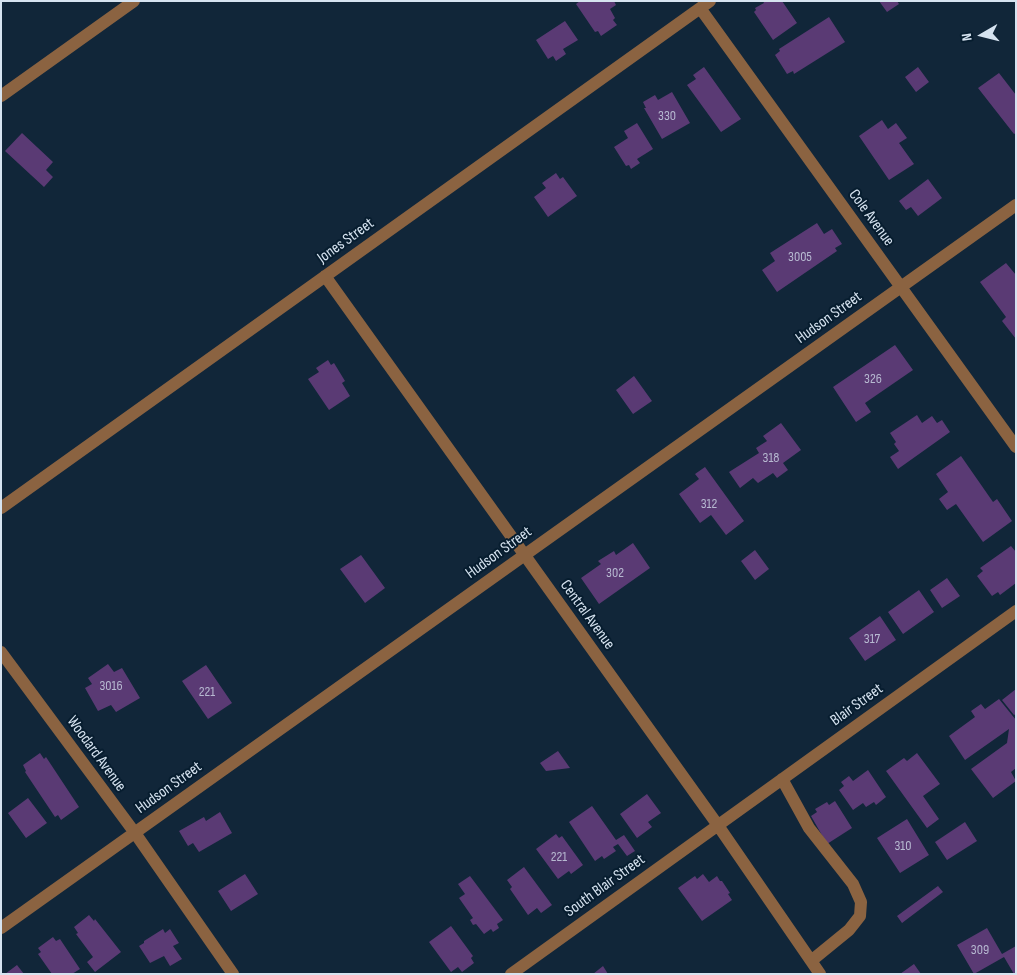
<!DOCTYPE html>
<style>
body{margin:0}
#map{position:relative;width:1017px;height:975px;overflow:hidden;background:#112639;font-family:"Sofia Sans Condensed",sans-serif}
canvas{display:block}
.frame{position:absolute;inset:0;border:2px solid #d6e3f0;pointer-events:none}
.north{position:absolute;left:957px;top:10px;width:50px;height:50px;-webkit-text-stroke:4px #071d2f;paint-order:stroke;rotate:262deg;font-size:14px;font-weight:700;line-height:20px;text-align:center;color:#d6e3f0}
.north::after{content:'';display:block;margin:auto;width:18px;height:22px;background:#d6e3f0;clip-path:polygon(50% 0,100% 100%,50% 72%,0 100%)}
</style>
<div id="map">
<canvas width="1017" height="975"></canvas>
<div class="frame"></div>
<div class="north">N</div>
</div>
<script>
const context = document.querySelector('canvas').getContext('2d');
context.lineJoin = 'round';
function paint(path, color) { context.fillStyle = color; context.fill(path, 'evenodd'); }
const poly = rows => new Path2D(rows.map(r => 'M' + r).join(''));
function stroke(path, color, width, dash) { context.strokeStyle = color; context.lineWidth = width; context.lineCap = dash ? 'butt' : 'round'; context.setLineDash(dash || []); context.stroke(path); }
function write(font, color, halo, rows, align = 'center') {
  context.font = font + ' "Sofia Sans Condensed",sans-serif'; context.lineWidth = 4; context.setLineDash([]); context.textBaseline = 'middle'; context.strokeStyle = halo; context.fillStyle = color; for (const [text, x, y, turn = 0] of rows) {
    context.save(); context.translate(x, y); context.rotate((+turn || 0) * Math.PI / 180); context.textAlign = isNaN(turn) ? turn : align; if (halo) context.strokeText(text, 0, 0); context.fillText(text, 0, 0); context.restore();
  }
}
const building = poly([
 [580,1,614,1,616,5,610,9,615,18,613,20,617,25,601,36,598,31,595,32,576,4],
 [763,1,782,1,797,23,773,40,754,12,756,10,755,8,764,3],
 [879,1,897,1,899,4,887,12],
 [829,17,845,42,794,74,793,71,787,74,775,55,780,51,779,49],
 [565,21,578,40,563,49,566,54,556,61,553,56,548,59,536,40],
 [704,67,741,119,721,132,687,85,696,79,693,75],
 [918,67,929,82,916,92,905,77],
 [999,73,1016,95,1016,133,1014,134,978,88],
 [672,92,690,123,662,139,644,108,646,108,643,102,655,95,658,100],
 [882,120,888,129,896,123,907,138,899,143,914,164,889,180,859,136],
 [637,123,653,149,637,159,640,163,631,169,629,165,626,166,614,147,628,138,624,131],
 [22,133,53,162,46,170,53,177,44,187,5,151],
 [556,173,560,179,563,177,577,196,548,217,534,197,546,188,542,183],
 [928,179,942,198,918,216,911,207,906,210,899,201],
 [817,223,824,234,832,229,842,244,835,248,837,251,777,292,762,270,775,261,770,253],
 [1006,263,1016,275,1016,339,1002,321,1006,317,980,282],
 [895,345,913,370,865,403,871,412,856,422,833,387],
 [328,360,331,365,334,363,345,381,342,383,350,396,329,410,308,379,319,372,316,368],
 [634,376,652,401,633,414,616,390],
 [917,415,922,423,932,416,937,423,942,420,950,432,898,469,890,457,899,451,894,444,896,442,890,433],
 [781,423,801,450,783,463,788,470,777,478,773,473,758,483,753,478,740,488,729,472,759,453,756,448,767,441,763,436],
 [961,456,993,502,997,499,1012,521,983,542,956,504,947,510,939,499,948,492,936,474],
 [705,467,744,521,726,535,711,515,700,523,679,494,699,479,695,474],
 [633,543,650,568,599,604,581,578,601,564,598,561,614,551,616,555],
 [1011,546,1016,552,1016,583,1000,595,998,592,992,596,977,576,983,571,980,568],
 [755,550,769,569,755,580,741,561],
 [361,555,385,588,365,603,340,569],
 [947,578,960,596,942,608,930,590],
 [919,590,934,612,903,634,888,612],
 [880,616,896,640,865,661,849,638],
 [108,664,114,672,122,668,140,698,116,712,111,705,98,711,85,688,92,684,88,678],
 [206,665,232,703,208,719,182,681],
 [1016,689,1016,714,1014,715,1002,700],
 [999,699,1016,720,1016,768,1011,772,1016,781,993,798,971,769,1007,743,1009,729,965,760,949,736,975,717,971,711,981,704,985,709],
 [558,751,570,768,546,771,540,763],
 [40,753,44,759,46,757,79,807,61,820,58,815,55,817,25,772,26,771,23,765],
 [917,753,940,784,923,796,939,819,927,828,886,771,904,758,907,761],
 [868,770,886,797,876,805,874,802,866,807,863,803,853,810,839,790,844,786,841,782,849,776,853,781],
 [647,794,661,813,648,822,652,827,637,838,620,814],
 [28,798,47,823,26,838,8,813],
 [835,801,852,828,827,844,811,816,817,812,815,809,827,802,829,805],
 [592,806,616,840,624,835,635,851,627,856,618,844,613,847,616,851,604,859,602,856,595,861,569,822],
 [220,812,232,833,199,852,193,843,188,846,179,831,204,817,206,821],
 [907,819,929,855,900,873,877,838],
 [965,822,977,841,947,860,935,842],
 [556,834,559,838,562,836,583,865,571,874,569,871,558,879,536,849],
 [524,867,552,905,541,913,537,908,528,915,510,889,512,887,507,880],
 [245,874,258,894,231,911,218,891],
 [703,874,709,882,717,876,720,881,722,881,730,893,728,894,732,900,702,921,678,888,695,876,697,879],
 [470,876,503,920,497,924,499,928,493,932,491,929,484,934,476,924,473,925,470,920,473,918,459,898,465,894,458,884],
 [938,886,943,892,902,923,897,916],
 [89,915,94,921,95,919,121,952,95,972,87,962,93,957,76,934,78,933,74,927],
 [451,926,473,956,471,958,474,963,462,972,458,967,451,972,429,942],
 [987,928,1002,954,1016,946,1016,974,1014,974,1004,957,974,974,957,945],
 [163,929,165,933,170,929,179,943,173,946,182,959,170,966,164,956,150,963,139,946,144,943,144,941],
 [53,937,56,941,60,939,80,969,72,974,52,974,38,954,41,952,38,948],
 [914,964,921,974,900,974],
 [17,965,24,974,5,974],
 [603,966,608,974,593,974]
]);
const minor = poly([
 [700,8,1016,447],
 [1,96,134,1],
 [325,276,717,824,820,974],
 [1,508,710,1],
 [1,652,135,833,233,974],
 [782,779,809,828,853,884,861,902,860,916,849,930,811,961],
 [1,928,1016,205],
 [511,974,1016,611]
]);
const numberNames = [
 ["330",667,116],
 ["3005",800,257],
 ["326",873,379],
 ["318",771,458],
 ["312",709,504],
 ["302",615,573],
 ["317",872,639],
 ["3016",111,686],
 ["221",207,692],
 ["310",903,846],
 ["221",559,857],
 ["309",980,950]
];
const streetNames = [
 ["Cole Avenue",871,218,54],
 ["Jones Street",346,241,-36],
 ["Hudson Street",829,318,-36],
 ["Hudson Street",499,553,-36],
 ["Central Avenue",587,615,54],
 ["Blair Street",857,705,-36],
 ["Woodard Avenue",96,754,54],
 ["Hudson Street",169,788,-36],
 ["South Blair Street",605,886,-36]
];
paint(building, '#5a3a74');
stroke(minor, '#8b6341', 12);
write('14px', '#b7b9d1', null, numberNames);
write('16px', '#d6e3f0', '#071d2f', streetNames);
</script>
